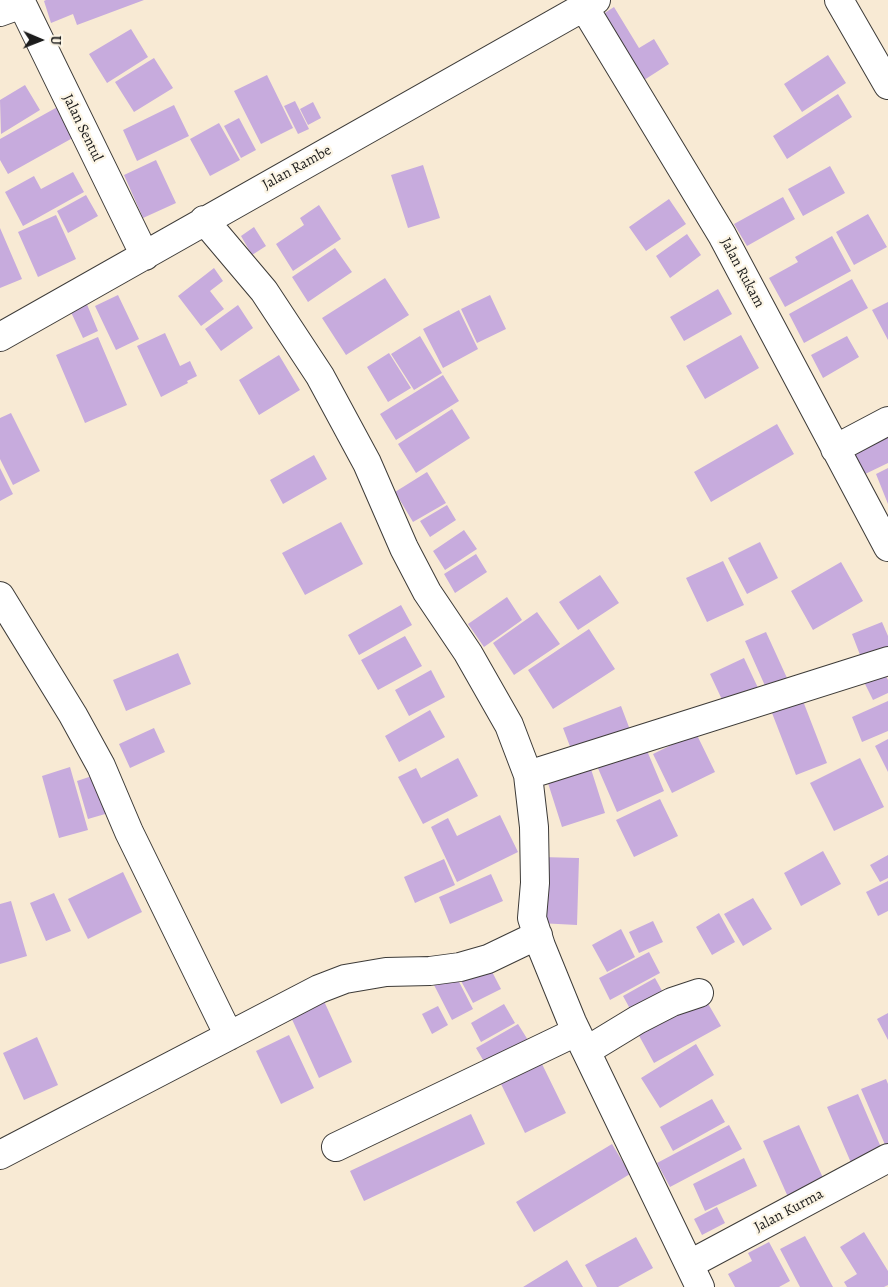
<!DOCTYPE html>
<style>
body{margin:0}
#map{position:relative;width:888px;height:1287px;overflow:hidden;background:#f8ead4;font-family:Alegreya,serif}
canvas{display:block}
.north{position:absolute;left:15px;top:15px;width:50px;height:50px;-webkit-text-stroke:4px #fcf5e5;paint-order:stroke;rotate:91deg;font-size:14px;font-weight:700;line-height:20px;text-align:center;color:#1c1c1c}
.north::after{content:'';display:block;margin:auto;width:18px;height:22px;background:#1c1c1c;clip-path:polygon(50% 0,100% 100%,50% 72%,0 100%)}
</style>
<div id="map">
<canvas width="888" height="1287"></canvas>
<div class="north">U</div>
</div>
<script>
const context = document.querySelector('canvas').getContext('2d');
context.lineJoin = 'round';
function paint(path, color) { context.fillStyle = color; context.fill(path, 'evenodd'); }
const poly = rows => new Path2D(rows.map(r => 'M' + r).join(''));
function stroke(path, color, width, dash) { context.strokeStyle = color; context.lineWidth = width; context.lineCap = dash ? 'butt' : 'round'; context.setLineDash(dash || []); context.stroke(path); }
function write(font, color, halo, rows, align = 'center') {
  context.font = font + ' Alegreya,serif'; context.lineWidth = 4.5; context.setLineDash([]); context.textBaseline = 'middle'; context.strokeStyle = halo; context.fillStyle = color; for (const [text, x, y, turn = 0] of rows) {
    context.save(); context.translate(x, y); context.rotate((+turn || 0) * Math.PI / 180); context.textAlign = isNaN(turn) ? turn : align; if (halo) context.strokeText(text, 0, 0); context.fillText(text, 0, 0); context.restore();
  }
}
const building = poly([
 [46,0,144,0,77,25,73,14,51,23,44,1],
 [614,7,639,48,654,39,669,64,641,82,600,16],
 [131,29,148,57,107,83,89,54],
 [828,55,846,83,802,112,784,84],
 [154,58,173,88,134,112,115,82],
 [267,75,293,128,261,144,234,91],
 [25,85,40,110,1,134,0,100],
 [838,94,852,117,787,159,773,136],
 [295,101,309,129,298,134,284,106],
 [313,102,321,118,308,125,300,109],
 [61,105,78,135,8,174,0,160,0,139],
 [174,105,189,136,137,161,123,130],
 [239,118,256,150,241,158,224,126],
 [219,123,240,160,210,176,190,139],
 [156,160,176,203,143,218,124,175],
 [423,165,440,218,408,228,391,175],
 [830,166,845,193,803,216,788,189],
 [73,172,84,192,23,226,5,192,34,176,41,189],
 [86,195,98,216,68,233,57,211],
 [783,197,795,219,747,246,734,224],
 [669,199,686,224,646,251,629,227],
 [319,205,341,239,293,271,276,244,304,225,300,218],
 [868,214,887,247,854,265,836,232],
 [56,215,76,259,38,277,18,232],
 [254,227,266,246,252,255,241,236],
 [0,228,22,279,0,288],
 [687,234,701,255,670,278,656,256],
 [832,236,851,271,785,307,769,278,798,262,795,257],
 [335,248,352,272,308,302,292,277],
 [214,268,223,281,210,291,224,309,201,326,178,296],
 [385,278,409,315,346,355,322,318],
 [852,279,868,308,804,343,789,314],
 [718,289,732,314,684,341,670,317],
 [118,295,139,339,116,350,95,306],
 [490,295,506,329,477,343,461,309],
 [86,302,98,331,83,338,70,310],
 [888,302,888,340,872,310],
 [238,305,253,328,221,351,205,329],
 [459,310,478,349,443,368,423,329],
 [165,333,180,366,190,361,197,376,187,381,188,383,161,397,137,346],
 [741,335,759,368,705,399,686,366],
 [420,336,442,373,414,390,391,354],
 [847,336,859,357,823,378,811,355],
 [98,337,127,405,85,423,56,355],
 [389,353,411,388,388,402,367,367],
 [279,355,300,390,259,415,239,380],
 [443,375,459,401,396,440,380,414],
 [452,409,470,438,416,473,398,444],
 [11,413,40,471,13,485,0,459,0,418],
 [777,424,794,454,711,502,694,472],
 [888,437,888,463,861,476,851,456],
 [314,455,327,479,283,504,270,480],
 [0,468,13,494,0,501],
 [888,468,888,504,876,474],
 [427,472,446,503,413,522,395,492],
 [447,505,456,520,430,537,420,521],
 [341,522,363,564,305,595,282,553],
 [464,530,477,549,445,570,433,551],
 [760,542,778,578,747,594,728,558],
 [476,554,487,572,455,593,444,574],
 [723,561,744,605,707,622,686,578],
 [841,562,863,601,813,630,791,591],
 [600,575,619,603,578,630,559,602],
 [507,597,522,620,484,647,468,624],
 [401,605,412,625,359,655,348,635],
 [537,612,560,644,514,675,493,643],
 [882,622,888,636,888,649,862,660,852,634],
 [589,629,615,669,553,709,528,670],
 [766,632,787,678,766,688,745,641],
 [405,636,422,666,378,690,361,660],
 [178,653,191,684,126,711,113,680],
 [744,658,759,690,725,706,710,674],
 [431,670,445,697,409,716,395,690],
 [884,672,888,680,888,693,873,700,864,682],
 [803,701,827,763,796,775,772,713],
 [888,701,888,731,862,742,852,717],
 [621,706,632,735,574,757,563,728],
 [430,710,445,737,399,762,385,736],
 [154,728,165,752,130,768,119,744],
 [696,733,715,772,672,793,653,754],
 [888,739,888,772,875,746],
 [645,746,664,791,617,812,597,766],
 [458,758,478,796,423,824,398,777,416,768,421,778],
 [860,758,884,807,834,831,810,783],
 [590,766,605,813,562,827,547,780],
 [70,767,88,830,59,838,42,776],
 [101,773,112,812,88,819,77,781],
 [660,799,678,836,634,857,616,820],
 [500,815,518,852,457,882,431,827,448,818,457,836],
 [823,851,841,884,801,906,784,873],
 [888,855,888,878,880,882,870,865],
 [541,857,579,858,577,925,539,923],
 [444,859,455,885,415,903,404,877],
 [123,872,142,912,88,939,68,899],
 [491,874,503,901,450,924,439,897],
 [888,881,888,911,878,916,866,892],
 [54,893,71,931,46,941,30,903],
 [753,898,772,929,743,946,724,914],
 [11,901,27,956,0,964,0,904],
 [719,913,735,942,712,955,696,927],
 [653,921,663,942,639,953,629,932],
 [621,929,635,957,607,972,592,945],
 [649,952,660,973,610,1000,599,978],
 [488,964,501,989,473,1003,460,979],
 [455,974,473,1009,452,1020,434,985],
 [655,978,666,998,634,1016,623,996],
 [703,995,721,1026,654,1063,637,1032],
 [323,999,352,1062,319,1078,290,1015],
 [504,1004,515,1023,481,1042,471,1023],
 [438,1006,448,1025,432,1034,422,1014],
 [888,1013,888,1040,877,1019],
 [518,1024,531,1045,489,1070,476,1048],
 [289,1035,314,1088,281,1104,256,1051],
 [37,1037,58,1085,24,1100,3,1053],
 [696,1044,714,1075,660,1108,641,1078],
 [542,1064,566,1113,525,1133,501,1084],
 [886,1079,888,1084,888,1146,886,1147,861,1089],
 [858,1094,883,1152,852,1165,827,1107],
 [712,1099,725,1122,673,1151,660,1127],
 [471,1114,485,1144,364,1201,350,1171],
 [729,1125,742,1149,670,1187,657,1163],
 [799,1125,824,1180,788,1197,763,1141],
 [612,1144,630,1174,534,1232,516,1202],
 [744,1158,757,1186,705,1211,693,1184],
 [717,1207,725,1223,702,1235,694,1219],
 [864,1232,888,1271,888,1285,884,1287,847,1287,844,1282,857,1274,840,1247],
 [805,1236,833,1287,800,1287,780,1249],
 [636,1237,653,1268,618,1287,597,1287,585,1265],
 [769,1242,790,1281,779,1287,735,1287,728,1274,752,1261,748,1253],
 [567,1260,583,1287,523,1287]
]);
const street = poly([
 [20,0,145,256],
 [839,0,888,85],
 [584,7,722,235,888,547],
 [0,12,22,4],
 [204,220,264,291,320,376,367,463,404,548,427,592,468,653,509,725,528,775,534,827,535,883,532,918,541,946,572,1022,700,1287],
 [0,337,596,0],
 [835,449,888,421],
 [0,596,73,715,101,766,129,832,229,1036],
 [528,775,888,661],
 [586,1051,637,1020,672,1002,699,993],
 [336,1147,576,1032],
 [0,1155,319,989,345,979,386,972,430,971,460,967,488,959,538,935],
 [690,1264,888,1158]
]);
const streetNames = [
 ["Jalan Sentul",82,128,64],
 ["Jalan Rambe",297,168,-29],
 ["Jalan Rukam",742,273,62],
 ["Jalan Kurma",789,1211,-28]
];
paint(building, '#c7abdd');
stroke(street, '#3d3b38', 30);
stroke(street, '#fff', 28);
write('15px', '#1c1c1c', '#fcf5e5', streetNames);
</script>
